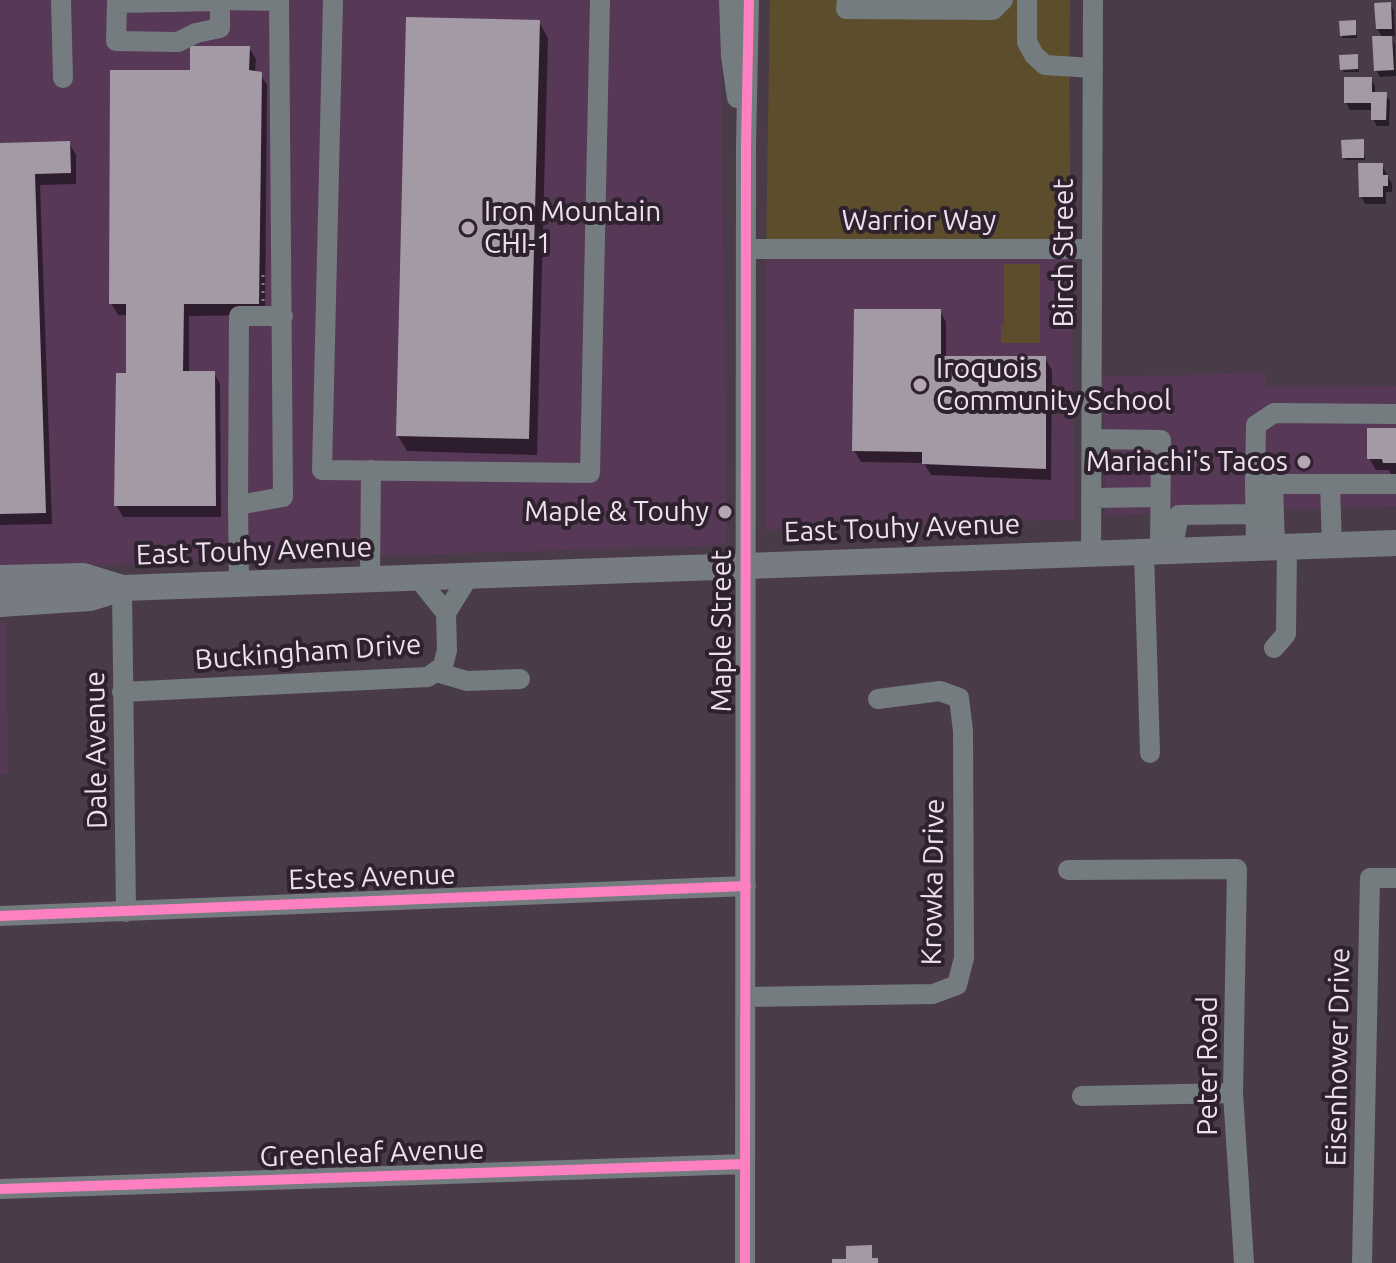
<!DOCTYPE html>
<style>
body{margin:0}
canvas{display:block;background:#4a3b49}
</style>
<canvas width="1396" height="1263"></canvas>
<script>
const context = document.querySelector('canvas').getContext('2d');
context.lineJoin = 'round';
function paint(path, color) { context.fillStyle = color; context.fill(path, 'evenodd'); }
const poly = rows => new Path2D(rows.map(r => 'M' + r).join(''));
function stroke(path, color, width, dash) { context.strokeStyle = color; context.lineWidth = width; context.lineCap = dash ? 'butt' : 'round'; context.setLineDash(dash || []); context.stroke(path); }
function write(font, color, halo, rows, align = 'center') {
  context.font = font + ' Ubuntu,sans-serif'; context.lineWidth = 8; context.setLineDash([]); context.textBaseline = 'middle'; context.strokeStyle = halo; context.fillStyle = color; for (const [text, x, y, turn = 0] of rows) {
    context.save(); context.translate(x, y); context.rotate((+turn || 0) * Math.PI / 180); context.textAlign = isNaN(turn) ? turn : align; if (halo) context.strokeText(text, 0, 0); context.fillText(text, 0, 0); context.restore();
  }
}
const built = poly([
 [0,0,720,0,727,545,0,568],
 [766,253,1071,253,1075,519,766,530],
 [1266,373,1265,387,1396,386,1396,506,1107,515,1102,377],
 [0,623,6,623,8,774,0,774]
]);
const green = poly([
 [770,0,1070,0,1069,80,1071,253,766,253],
 [1004,264,1040,264,1040,343,1001,343,1001,326,1004,325]
]);
const shadow = poly([
 [1390,4,1394,11,1395,36,1390,36,1395,45,1396,76,1380,77,1376,70,1383,38,1377,29],
 [539,22,548,38,537,455,407,451,398,436],
 [1355,22,1357,38,1343,38,1342,35],
 [249,48,256,59,255,73,260,74,267,85,265,315,189,316,189,373,214,373,220,384,221,517,123,517,116,505,128,375,128,315,118,315,111,303,192,72],
 [1356,56,1359,72,1344,72,1342,69],
 [1371,79,1375,86,1375,94,1385,94,1390,101,1389,126,1377,126,1373,119,1373,110,1350,110,1346,103],
 [1363,141,1365,160,1345,160,1344,157],
 [69,143,76,155,76,184,40,185,52,524,0,525,0,145],
 [1382,165,1392,184,1392,192,1386,192,1386,204,1365,204,1361,196],
 [940,311,946,322,946,358,1045,358,1052,370,1051,480,931,475,924,463,861,462,854,450],
 [1396,430,1396,474,1391,474,1389,470,1376,470,1369,458]
]);
const building = poly([
 [1391,2,1392,29,1376,29,1374,3],
 [406,17,540,20,529,439,396,436],
 [1356,20,1356,35,1340,36,1339,21],
 [1372,36,1392,36,1394,70,1374,71],
 [190,46,250,46,249,70,262,72,259,304,184,304,183,371,215,371,216,506,114,506,116,373,126,373,126,304,109,304,110,70,190,70],
 [1358,54,1358,69,1340,70,1339,55],
 [1344,77,1372,77,1372,92,1387,92,1386,120,1371,120,1371,103,1344,103],
 [1364,139,1364,158,1342,158,1341,140],
 [70,141,71,173,35,174,46,513,0,514,0,143],
 [1358,163,1383,163,1383,175,1388,175,1388,186,1383,186,1383,197,1359,197],
 [854,309,941,309,941,356,1046,356,1046,469,922,464,922,452,852,451],
 [1367,428,1396,428,1396,463,1383,463,1382,459,1367,459],
 [872,1245,872,1258,878,1258,878,1263,832,1263,832,1259,846,1259,846,1246]
]);
const path = poly([
 [263,301,263,273]
]);
const minor = poly([
 [61,0,63,78],
 [220,0,279,1,283,497,238,505,239,584],
 [333,0,322,470,590,473,600,0],
 [729,0,731,56,737,98],
 [847,0,846,9,993,10,1003,0],
 [1027,0,1027,42,1034,55,1045,65,1093,68],
 [220,1,220,28,196,33,178,42,116,41,117,3,220,1],
 [746,249,1092,249],
 [1092,439,1161,440,1160,551],
 [1255,484,1256,425,1274,413,1396,414],
 [1273,484,1275,547],
 [1330,484,1396,484],
 [1091,498,1160,497],
 [238,505,239,316,283,316],
 [1256,548,1255,484,1330,484,1332,546],
 [1172,551,1179,515,1255,514],
 [1144,552,1150,753],
 [1091,554,1093,0],
 [418,578,446,613],
 [370,580,371,470],
 [122,588,126,912],
 [1274,648,1286,634,1287,547],
 [436,672,467,681,520,679],
 [122,692,428,677,443,666,447,650,446,613,469,576],
 [1068,870,1237,869,1233,1093,1244,1263],
 [0,916,746,886],
 [746,997,933,994,957,985,964,958,963,731,959,698,940,691,878,699],
 [1082,1096,1233,1093],
 [0,1189,745,1164],
 [745,1263,746,145,749,0],
 [1362,1263,1370,878,1396,878]
]);
const major = poly([
 [0,578,83,576,122,588],
 [0,604,90,598,122,588,1396,543]
]);
const cycleway = poly([
 [0,916,746,886],
 [0,1189,745,1164],
 [745,1263,746,145,749,0]
]);
const markers = [
 [468,228,8,"#b6a6b5"],
 [920,385,8,"#b6a6b5"],
 [1304,462,8,"#b6a6b5"],
 [725,512,8,"#b6a6b5"]
];
const poiNames = [
 ["Iron Mountain",484,212],
 ["CHI-1",484,244],
 ["Iroquois",936,369],
 ["Community School",936,401],
 ["Mariachi's Tacos",1288,462,"right"],
 ["Maple & Touhy",709,512,"right"]
];
const streetNames = [
 ["Warrior Way",919,221],
 ["Birch Street",1064,253,-90],
 ["East Touhy Avenue",902,528,-2],
 ["East Touhy Avenue",254,551,-2],
 ["Maple Street",722,631,-90],
 ["Buckingham Drive",308,652,-4],
 ["Dale Avenue",96,750,-91],
 ["Estes Avenue",372,877,-2],
 ["Krowka Drive",933,882,-89],
 ["Eisenhower Drive",1338,1057,-89],
 ["Peter Road",1208,1066,-90],
 ["Greenleaf Avenue",372,1153,-2]
];
paint(built, '#573856');
paint(green, '#5c4d2c');
paint(shadow, '#0007');
paint(building, '#a39aa6');
stroke(path, '#7c7e84', 3, [2, 6]);
stroke(minor, '#747c80', 20);
stroke(major, '#777c83', 26);
stroke(cycleway, '#ff80c0', 10);
for (const [x, y, r, color] of markers) { const dot = new Path2D(); dot.arc(x, y, r, 0, 2 * Math.PI); context.fillStyle = color; context.fill(dot); stroke(dot, '#2e222e', 3); }
write('28px', '#f0dfef', '#2e222e', poiNames, 'left');
write('28px', '#f0dfef', '#2e222e', streetNames);
</script>
